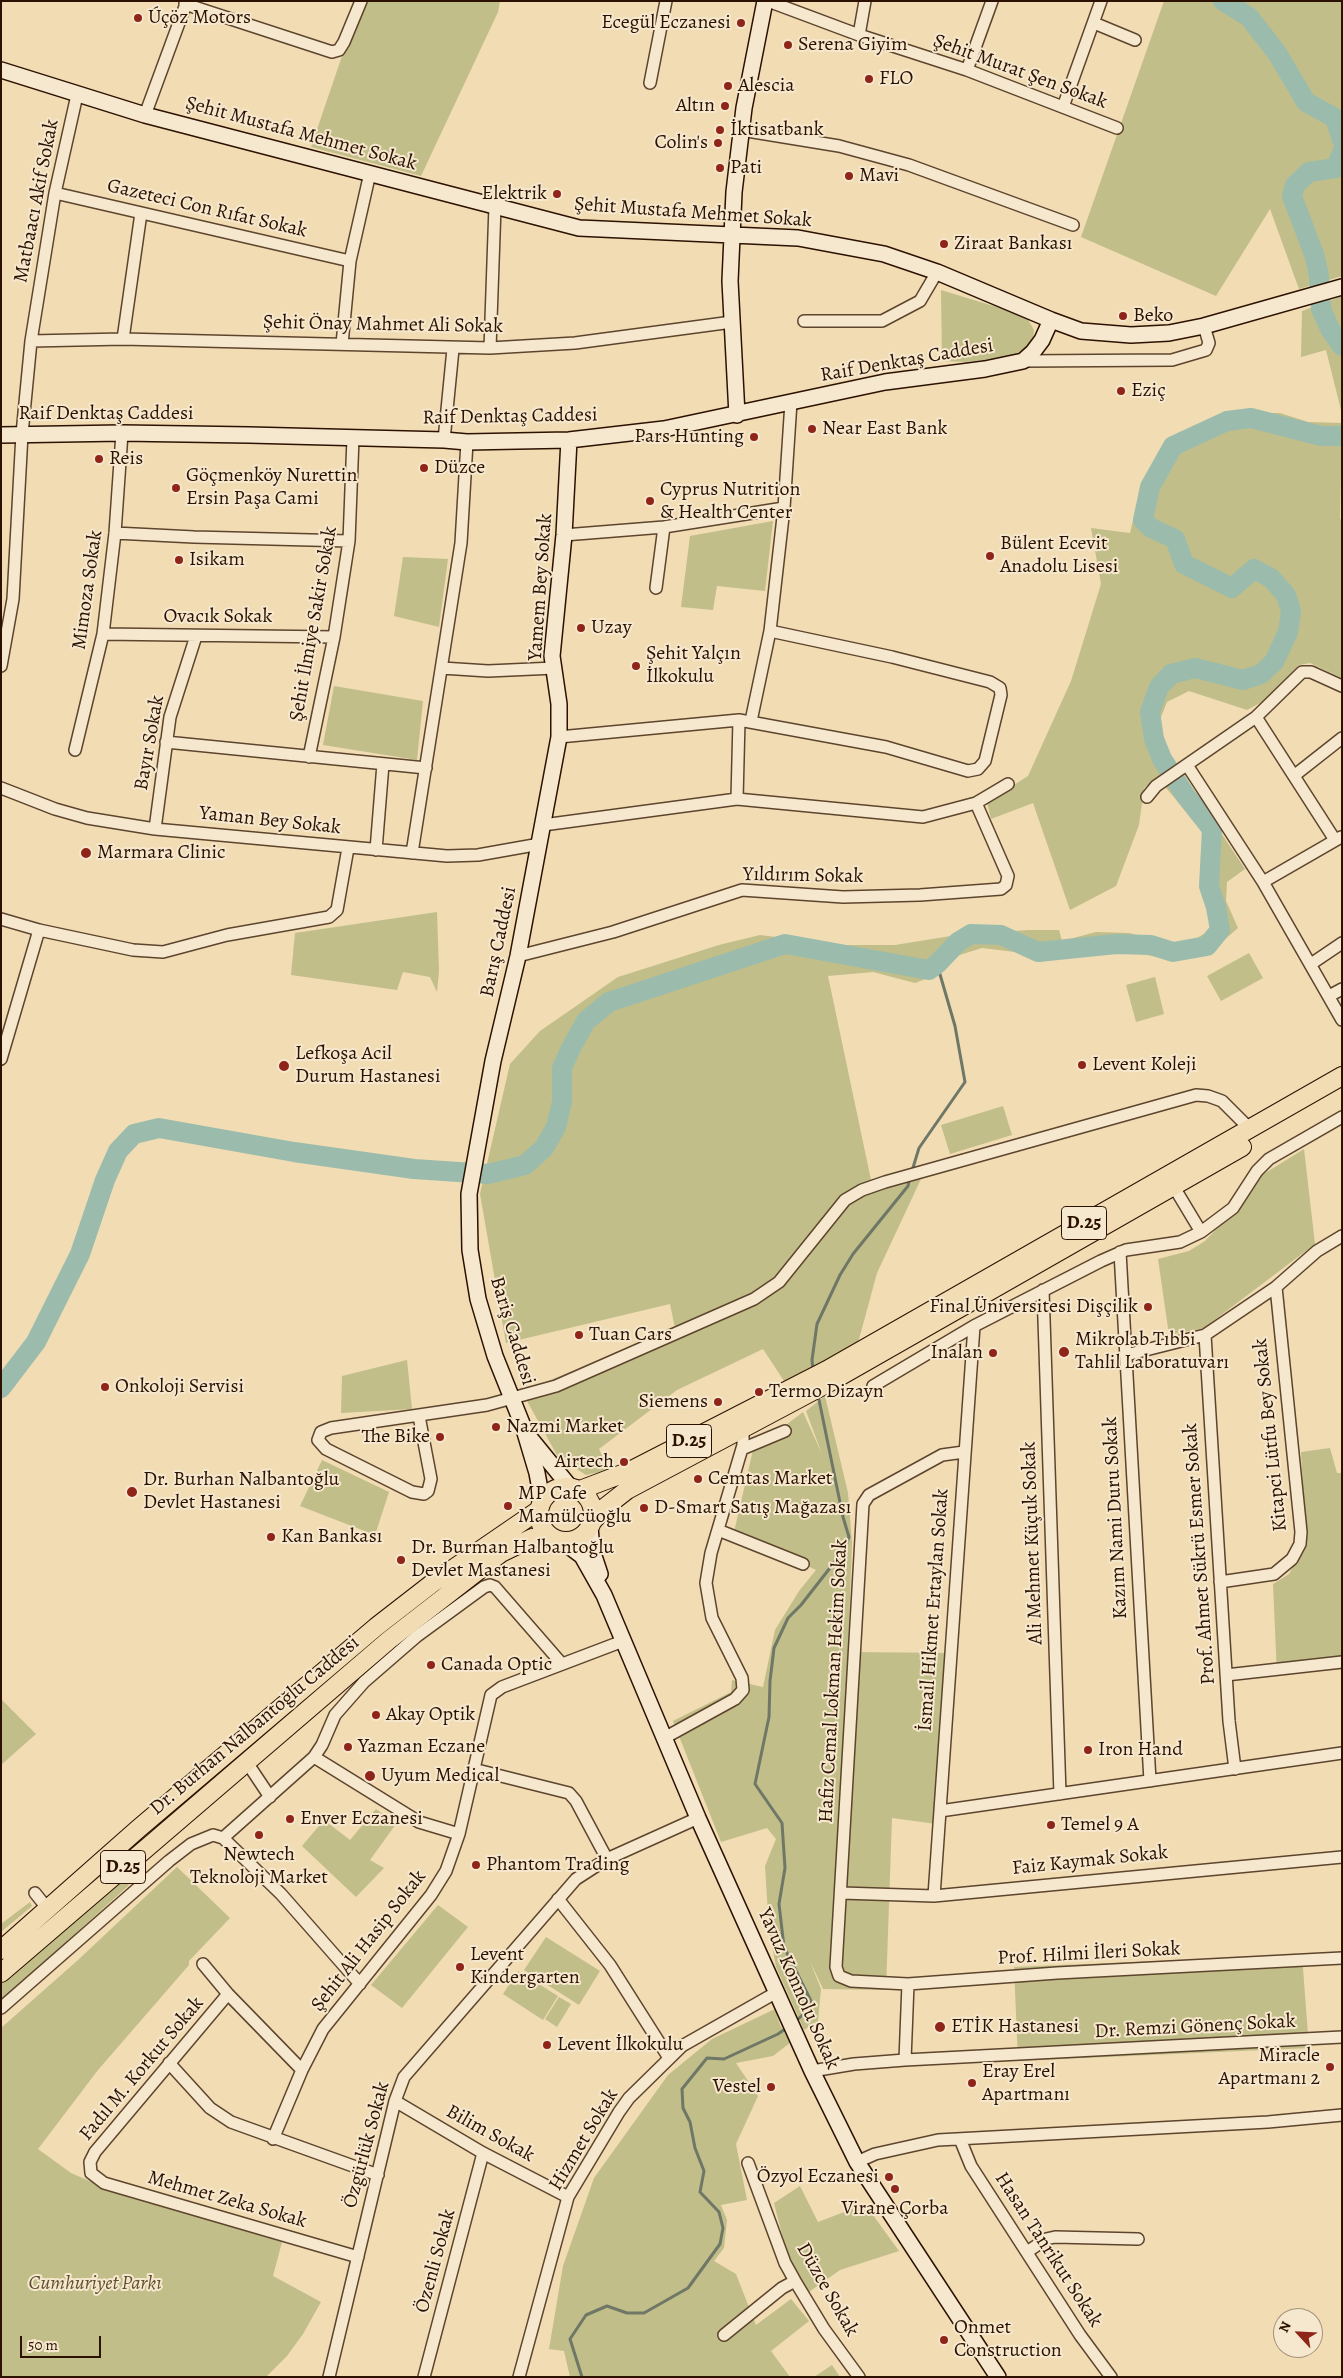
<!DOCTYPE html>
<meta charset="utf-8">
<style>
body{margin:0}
#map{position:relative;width:1343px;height:2378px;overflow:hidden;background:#f1dcb4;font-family:Alegreya,serif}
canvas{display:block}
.frame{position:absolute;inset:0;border:2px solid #2c1100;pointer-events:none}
.north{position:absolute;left:1273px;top:2308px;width:50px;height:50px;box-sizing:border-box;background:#f6e8ce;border:1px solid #a5927c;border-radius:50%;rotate:295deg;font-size:14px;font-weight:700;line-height:20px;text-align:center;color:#2c1100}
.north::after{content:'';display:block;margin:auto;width:18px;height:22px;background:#8f2418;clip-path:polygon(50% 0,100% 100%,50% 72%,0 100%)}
.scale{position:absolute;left:20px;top:2336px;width:81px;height:22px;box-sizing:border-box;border:2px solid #2c1100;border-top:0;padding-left:6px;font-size:15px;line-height:18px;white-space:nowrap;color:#2c1100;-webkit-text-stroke:4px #f6e8ce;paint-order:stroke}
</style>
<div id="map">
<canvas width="1343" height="2378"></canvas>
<div class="frame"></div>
<div class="north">N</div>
<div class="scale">50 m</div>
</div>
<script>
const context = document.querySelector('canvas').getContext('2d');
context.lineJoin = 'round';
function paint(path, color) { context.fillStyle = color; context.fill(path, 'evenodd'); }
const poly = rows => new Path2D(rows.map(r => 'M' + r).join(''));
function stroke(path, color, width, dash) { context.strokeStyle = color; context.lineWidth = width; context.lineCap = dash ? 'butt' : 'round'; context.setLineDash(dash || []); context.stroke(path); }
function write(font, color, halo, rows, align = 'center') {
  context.font = font + ' Alegreya,serif'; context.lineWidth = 4; context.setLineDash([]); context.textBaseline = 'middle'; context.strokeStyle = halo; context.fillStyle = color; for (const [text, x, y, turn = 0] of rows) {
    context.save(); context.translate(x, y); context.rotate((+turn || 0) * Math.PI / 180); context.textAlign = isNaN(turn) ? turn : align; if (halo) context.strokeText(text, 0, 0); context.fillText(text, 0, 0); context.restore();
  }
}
const green = poly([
 [366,1,500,1,498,12,421,176,311,147,341,59],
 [1164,1,1342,1,1342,276,1299,289,1270,209,1216,296,1081,237],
 [941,290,1026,316,1034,330,1033,343,1018,356,966,362,942,361],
 [1342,296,1342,414,1326,350,1301,357,1302,311],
 [1240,413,1280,413,1308,422,1342,423,1340,519,1342,520,1342,678,1310,663,1299,665,1262,702,1247,710,1189,691,1167,702,1161,717,1160,734,1168,753,1245,869,1227,882,1226,901,1238,928,1216,947,1174,960,1119,950,1099,953,1089,951,1040,962,1015,952,982,948,950,958,931,977,915,983,873,972,828,976,871,1180,923,1165,921,1179,877,1273,858,1343,786,1384,763,1349,677,1390,599,1449,609,1470,586,1475,558,1457,522,1392,675,1328,670,1304,506,1343,480,1194,510,1064,540,1031,618,977,719,945,760,935,841,945,895,945,957,935,1028,930,1059,930,1062,941,1096,932,1129,933,1170,944,1195,939,1211,930,1215,918,1202,887,1206,853,1202,831,1157,777,1144,788,1139,825,1116,886,1070,910,1033,803,991,819,987,802,1028,776,1071,681,1101,584,1091,528,1130,533,1134,516,1163,447,1225,416],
 [773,521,765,591,717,586,713,610,681,607,690,536],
 [403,557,448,559,439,627,394,616],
 [334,686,423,701,417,760,323,745],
 [437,912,439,971,437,992,430,977,403,972,397,990,291,975,295,933],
 [1249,953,1263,978,1221,1001,1207,976],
 [1155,977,1164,1014,1136,1022,1126,985],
 [1003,1106,1012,1135,950,1154,941,1125],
 [1304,1149,1315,1244,1204,1328,1169,1335,1158,1259,1189,1251,1205,1241,1245,1199,1262,1175],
 [407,1360,412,1409,341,1413,342,1376],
 [825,1396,848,1493,852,1543,848,1652,955,1653,944,1825,892,1818,886,1990,823,1989,810,1961,821,1989,818,2021,804,2030,776,1967,769,1930,765,1866,776,1839,767,1828,721,1842,673,1721,731,1692,732,1680,763,1687,775,1630,799,1591,816,1570,734,1532,753,1450,803,1412,822,1454,806,1411],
 [1330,1448,1337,1473,1342,1473,1342,1669,1277,1675,1273,1584,1289,1574,1306,1544,1301,1452],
 [322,1460,389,1492,375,1535,300,1506],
 [1,1699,36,1734,1,1765],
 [376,1809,396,1824,370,1860,384,1868,356,1897,302,1846,324,1820,350,1840],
 [177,1867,230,1918,189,1961,189,1965,98,2070,38,2149,71,2173,117,2193,282,2242,273,2276,321,2302,303,2334,287,2356,266,2377,1,2377,1,2028,78,1960],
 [121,1877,129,1885,1,2001,1,1982],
 [30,1902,32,1906,1,1932,1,1924],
 [438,1905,468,1927,402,2008,371,1985],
 [546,1937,600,1971,579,2005,524,1970],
 [1302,1955,1309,2048,1018,2061,1014,1967],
 [518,1971,558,1996,543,2020,503,1994],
 [559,1997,571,2004,557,2027,545,2019],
 [775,2009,780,2025,791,2042,773,2056,736,2063,758,2096,736,2144,747,2200,721,2205,727,2220,724,2248,714,2261,736,2274,756,2325,791,2299,809,2321,771,2351,790,2377,570,2377,564,2351,549,2349,563,2266,594,2178,668,2075,712,2039],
 [800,2186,818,2222,865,2204,899,2251,840,2270,806,2294,785,2246,774,2203],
 [832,2365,840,2377,814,2377]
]);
const stream = poly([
 [912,1171,919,1148,965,1082,955,1026,937,964],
 [813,1370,812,1360,817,1324,840,1275,853,1254,908,1186,910,1177],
 [795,2022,813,2005,784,1947,779,1904,785,1868,782,1823,755,1784,769,1717,770,1681,774,1648,788,1618,801,1605,844,1550,849,1537,843,1517,818,1395],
 [582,2377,570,2339,586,2315,607,2306,627,2313,644,2313,688,2288,720,2244,723,2228,719,2212,700,2192,704,2171,695,2148,690,2122,683,2108,682,2089,707,2058,724,2059,778,2034,788,2027]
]);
const river = poly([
 [1223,1,1249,17,1277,53,1306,102,1335,118,1342,140],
 [1342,152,1336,168,1309,172,1295,185,1292,196,1315,257,1319,276,1321,309,1330,329,1342,346],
 [1,1388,36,1342,80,1254,105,1180,118,1151,134,1134,159,1128,294,1152,414,1169,488,1174,525,1165,544,1148,556,1127,562,1102,562,1068,571,1048,586,1021,609,1002,785,944,929,970,937,964,958,942,971,934,1001,935,1038,952,1116,944,1151,945,1173,952,1207,946,1220,930,1216,907,1209,886,1212,829,1186,796,1162,759,1154,739,1150,712,1159,687,1171,674,1195,668,1243,680,1261,674,1274,662,1288,632,1291,611,1286,595,1271,578,1254,569,1232,588,1184,564,1175,539,1151,528,1143,520,1150,487,1173,446,1227,421,1251,418,1321,436,1342,436]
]);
const street = poly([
 [768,1,859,35,967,70,1117,128],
 [185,4,332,52,339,50,344,42,361,1],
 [1094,23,1135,40],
 [859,35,865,1],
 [967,70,992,1],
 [650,83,666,1],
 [1063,107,1101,1],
 [145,115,187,1],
 [741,130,839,146,909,165,1073,225],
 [55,193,350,261],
 [804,321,882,321,920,301,937,272],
 [123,339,141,213],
 [31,341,123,339,490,348,575,343,732,322],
 [342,344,350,261,370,173],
 [490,348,495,206],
 [1023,361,1172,360,1206,350,1209,343,1204,326],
 [444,440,453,349],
 [115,533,194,537,349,541],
 [564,535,664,527,784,508],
 [656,588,664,527],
 [103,634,334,637],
 [1,666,13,599,22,434,31,341,55,193,77,95],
 [442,668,488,671,555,668],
 [1256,717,1335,840],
 [751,721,770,631,784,508,791,402],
 [559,737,739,720,886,747,968,771,978,769,985,761,1001,695,1000,688,990,682,892,657,770,631],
 [166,742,426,768],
 [75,750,103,634,115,533,122,433],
 [309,757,334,637,349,541,353,438],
 [1187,765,1263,882,1342,1020],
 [1295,775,1342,738],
 [1,788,55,809,87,818,155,829,447,856,478,855,540,844],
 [1147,797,1156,786,1256,717,1302,672,1311,672,1342,686],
 [737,799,739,720],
 [543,825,737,799,923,817,976,803,1008,784],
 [155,829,170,717,196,636],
 [376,850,383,764],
 [412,853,461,543,467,442],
 [1263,882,1341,837],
 [1,919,39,930,133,950,163,952,227,935,329,917,337,910,348,848],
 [518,956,613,932,742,890,843,897,920,895,1001,889,1006,885,1008,876,976,803],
 [1311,964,1342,943],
 [1329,996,1342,989],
 [1,1059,39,930],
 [1174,1187,1201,1232],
 [1120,1252,1150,1781],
 [1043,1290,1060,1794],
 [1205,1335,1229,1721,1235,1769],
 [1126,1355,1205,1335,1276,1287,1317,1251,1342,1236],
 [873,1386,974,1326,1101,1261,1126,1250,1180,1242,1201,1232,1233,1208,1257,1171,1269,1159,1342,1117],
 [419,1416,431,1479,428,1491,424,1494,412,1492,326,1449,318,1440,321,1432,331,1428,487,1405,556,1386,754,1299,779,1282,845,1200,862,1190,885,1182,1196,1095,1208,1096,1222,1101,1250,1129],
 [742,1449,785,1431],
 [964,1452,942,1455,869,1495,863,1504,836,1967,839,1976,851,1981,908,1984,1057,1973,1342,1958],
 [718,1530,803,1564],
 [1220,1582,1274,1574,1292,1559,1300,1544,1301,1532,1276,1287],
 [1226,1675,1342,1662],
 [666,1737,735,1699,743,1690,742,1678,712,1618,706,1583,711,1553,743,1445,743,1429],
 [314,1757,419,1822,459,1834],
 [246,1761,270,1797],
 [473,1769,569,1793,576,1801,607,1859],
 [940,1811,1342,1753],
 [223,1838,314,1757,322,1745,335,1715,364,1682,417,1636,484,1587,490,1585,495,1587,562,1664],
 [35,1893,47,1908],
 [842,1893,934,1896,1342,1857],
 [934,1896,974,1326],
 [558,1899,610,1965,669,2058],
 [203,1964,228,1994,302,2070],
 [228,1994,95,2152,90,2162,91,2173,104,2183,358,2257],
 [1,2008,169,1861,191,1844,213,1835,223,1838,281,1894,360,1984],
 [905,2060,908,1984],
 [169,2063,210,2108,231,2122,378,2175],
 [812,2071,854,2064,905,2060,1342,2037],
 [395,2101,483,2153,568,2197],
 [273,2139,302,2070,323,2029,431,1895,446,1871,459,1834,491,1695,502,1687,623,1641],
 [960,2139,971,2166,1080,2335,1111,2377],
 [857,2162,875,2154,938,2140,1268,2122,1342,2115],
 [748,2163,785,2263,795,2281,824,2329,859,2377],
 [1027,2252,1046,2239,1055,2237,1138,2239],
 [724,2335,782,2288,795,2281],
 [329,2377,395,2101,404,2077,576,1879,607,1859,698,1818],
 [424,2377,483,2153],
 [519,2377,568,2197,619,2112,629,2098,682,2046,777,1992]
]);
const secondary = poly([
 [1,70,145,115,579,228,798,238,884,254,937,272,1051,320,1081,331,1131,335,1169,333,1204,326,1342,287],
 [737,415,730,281,734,192,744,108,765,1],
 [1,435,122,433,249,435,444,440,467,442,569,440,664,429,885,382,985,369,1023,361,1033,352,1042,340,1051,320],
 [530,1438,570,1487],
 [542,1500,537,1473,523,1426,495,1356,478,1299,470,1250,469,1194,493,1061,518,956,559,737,559,704,552,656,564,535,569,440],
 [590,1527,592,1550,600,1574],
 [562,1541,582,1556,604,1595,698,1818,812,2071,857,2162,998,2377]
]);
const primary = poly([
 '539 1514a27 27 0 1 1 54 0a27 27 0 1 1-54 0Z',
 [580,1490,630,1471,827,1370,1342,1076],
 [592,1522,604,1508,627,1490,830,1382,1242,1147],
 [1,1950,138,1829,376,1627,434,1582,539,1510],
 [1,1973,389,1640,501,1553,532,1538,552,1538]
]);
const markers = [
 [138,18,5,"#8f2418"],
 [741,23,5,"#8f2418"],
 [788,45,5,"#8f2418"],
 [869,79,5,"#8f2418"],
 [728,86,5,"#8f2418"],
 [725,106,5,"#8f2418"],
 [720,130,5,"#8f2418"],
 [718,143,5,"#8f2418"],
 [720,168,5,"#8f2418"],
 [849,176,5,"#8f2418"],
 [557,194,5,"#8f2418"],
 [944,244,5,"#8f2418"],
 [1123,316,5,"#8f2418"],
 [1121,391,5,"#8f2418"],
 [812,429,5,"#8f2418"],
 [754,437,5,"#8f2418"],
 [99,459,5,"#8f2418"],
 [424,468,5,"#8f2418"],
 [176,488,5,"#8f2418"],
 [650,501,5,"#8f2418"],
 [990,556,5,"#8f2418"],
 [179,560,5,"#8f2418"],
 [581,628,5,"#8f2418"],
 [636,666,5,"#8f2418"],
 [86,853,6,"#8f2418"],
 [1082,1065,5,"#8f2418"],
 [284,1066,6,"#8f2418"],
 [1148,1307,5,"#8f2418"],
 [579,1335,5,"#8f2418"],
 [1064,1352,6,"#8f2418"],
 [993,1353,5,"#8f2418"],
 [105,1387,5,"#8f2418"],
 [759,1392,5,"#8f2418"],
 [718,1402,5,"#8f2418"],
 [496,1427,5,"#8f2418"],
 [440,1437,5,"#8f2418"],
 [624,1462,5,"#8f2418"],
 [698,1479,5,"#8f2418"],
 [132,1492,6,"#8f2418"],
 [508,1506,5,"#8f2418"],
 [644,1508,5,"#8f2418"],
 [271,1537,5,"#8f2418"],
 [401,1560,5,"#8f2418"],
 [431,1665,5,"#8f2418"],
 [376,1715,5,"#8f2418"],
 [348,1747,5,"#8f2418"],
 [1088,1750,5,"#8f2418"],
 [370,1776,6,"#8f2418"],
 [290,1819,5,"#8f2418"],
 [1051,1825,5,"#8f2418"],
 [259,1835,5,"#8f2418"],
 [476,1865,5,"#8f2418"],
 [460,1967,5,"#8f2418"],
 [940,2027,6,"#8f2418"],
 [547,2045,5,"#8f2418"],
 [1330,2067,5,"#8f2418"],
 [972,2083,5,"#8f2418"],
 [771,2087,5,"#8f2418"],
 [889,2177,5,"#8f2418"],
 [895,2189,5,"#8f2418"],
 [944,2340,5,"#8f2418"]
];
const shields = [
 [1084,1223,45],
 [689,1441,45],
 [123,1867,45]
];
const shieldNames = [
 ["D.25",1084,1223],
 ["D.25",689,1441],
 ["D.25",123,1867]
];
const poiNames = [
 ["Úçöz Motors",148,18],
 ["Ecegül Eczanesi",731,23,"right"],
 ["Serena Giyim",798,45],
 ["FLO",879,79],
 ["Alescia",738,86],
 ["Altın",715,106,"right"],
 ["İktisatbank",730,130],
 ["Colin's",708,143,"right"],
 ["Pati",730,168],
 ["Mavi",859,176],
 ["Elektrik",547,194,"right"],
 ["Ziraat Bankası",954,244],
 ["Beko",1133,316],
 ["Eziç",1131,391],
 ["Near East Bank",822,429],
 ["Pars Hunting",744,437,"right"],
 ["Reis",109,459],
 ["Düzce",434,468],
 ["Göçmenköy Nurettin",186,476],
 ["Ersin Paşa Cami",186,499],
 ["Cyprus Nutrition",660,490],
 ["& Health Center",660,513],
 ["Bülent Ecevit",1000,544],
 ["Anadolu Lisesi",1000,567],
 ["Isikam",189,560],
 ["Uzay",591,628],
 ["Şehit Yalçın",646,654],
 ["İlkokulu",646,677],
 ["Marmara Clinic",97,853],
 ["Lefkoşa Acil",295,1054],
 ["Durum Hastanesi",295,1077],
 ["Levent Koleji",1092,1065],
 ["Final Üniversitesi Dişçilik",1138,1307,"right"],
 ["Tuan Cars",589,1335],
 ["Mikrolab Tıbbi",1075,1340],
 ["Tahlil Laboratuvarı",1075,1363],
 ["Inalan",983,1353,"right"],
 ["Onkoloji Servisi",115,1387],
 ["Termo Dizayn",769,1392],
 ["Siemens",708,1402,"right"],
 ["Nazmi Market",506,1427],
 ["The Bike",430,1437,"right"],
 ["Airtech",614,1462,"right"],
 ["Cemtas Market",708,1479],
 ["Dr. Burhan Nalbantoğlu",143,1480],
 ["Devlet Hastanesi",143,1503],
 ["MP Cafe",518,1494],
 ["Mamülcüoğlu",518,1517],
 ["D-Smart Satış Mağazası",654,1508],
 ["Kan Bankası",281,1537],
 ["Dr. Burman Halbantoğlu",411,1548],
 ["Devlet Mastanesi",411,1571],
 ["Canada Optic",441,1665],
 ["Akay Optik",386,1715],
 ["Yazman Eczane",358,1747],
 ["Iron Hand",1098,1750],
 ["Uyum Medical",381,1776],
 ["Enver Eczanesi",300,1819],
 ["Temel 9 A",1061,1825],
 ["Newtech",259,1855,"center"],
 ["Teknoloji Market",259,1878,"center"],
 ["Phantom Trading",486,1865],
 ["Levent",470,1955],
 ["Kindergarten",470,1978],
 ["ETİK Hastanesi",951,2027],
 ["Levent İlkokulu",557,2045],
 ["Miracle",1320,2056,"right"],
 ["Apartmanı 2",1320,2079,"right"],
 ["Eray Erel",982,2072],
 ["Apartmanı",982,2095],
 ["Vestel",761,2087,"right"],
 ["Özyol Eczanesi",879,2177,"right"],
 ["Virane Çorba",895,2209,"center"],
 ["Onmet",954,2328],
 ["Construction",954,2351]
];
const streetNames = [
 ["Şehit Murat Şen Sokak",1020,72,20],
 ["Şehit Mustafa Mehmet Sokak",301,134,15],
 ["Matbaacı Akif Sokak",37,201,-79],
 ["Gazeteci Con Rıfat Sokak",207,209,13],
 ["Şehit Mustafa Mehmet Sokak",693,213,4],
 ["Şehit Önay Mahmet Ali Sokak",383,325,1],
 ["Raif Denktaş Caddesi",907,361,-10],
 ["Raif Denktaş Caddesi",106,414],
 ["Raif Denktaş Caddesi",510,417,-1],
 ["Yamem Bey Sokak",541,587,-86],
 ["Mimoza Sokak",88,590,-82],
 ["Ovacık Sokak",218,617],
 ["Şehit İlmiye Sakir Sokak",314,624,-80],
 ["Bayır Sokak",150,743,-80],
 ["Yaman Bey Sokak",270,821,6],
 ["Yıldırım Sokak",803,876,1],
 ["Barış Caddesi",499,942,-78],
 ["Bariş Caddesi",512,1331,73],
 ["Kitapci Lütfu Bey Sokak",1271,1435,-96],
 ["Kazım Nami Duru Sokak",1116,1518,-93],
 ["Ali Mehmet Küçuk Sokak",1033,1543,-92],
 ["Prof. Ahmet Sükrü Esmer Sokak",1200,1554,-94],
 ["İsmail Hikmet Ertaylan Sokak",934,1610,-86],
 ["Hafiz Cemal Lokman Hekim Sokak",834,1681,-87],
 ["Dr. Burhan Nalbantoğlu Caddesi",255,1726,-40],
 ["Faiz Kaymak Sokak",1090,1861,-6],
 ["Şehit Ali Hasip Sokak",369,1941,-52],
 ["Prof. Hilmi İleri Sokak",1089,1954,-3],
 ["Yavuz Konnolu Sokak",798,1989,66],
 ["Dr. Remzi Gönenç Sokak",1195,2027,-3],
 ["Fadıl M. Korkut Sokak",142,2069,-50],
 ["Bilim Sokak",490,2134,29],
 ["Hizmet Sokak",584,2140,-59],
 ["Özgürlük Sokak",367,2145,-75],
 ["Mehmet Zeka Sokak",227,2200,16],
 ["Hasan Tanrikut Sokak",1048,2250,57],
 ["Özenli Sokak",436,2261,-75],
 ["Düzce Sokak",827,2290,60]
];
const parkNames = [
 ["Cumhuriyet Parkı",95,2284]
];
paint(green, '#c1be89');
stroke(stream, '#6f7867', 3);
stroke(river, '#9bbcac', 20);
stroke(street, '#5d442d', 14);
stroke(secondary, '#2c1100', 18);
stroke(primary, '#2c1100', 20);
stroke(street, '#f6e8ce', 11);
stroke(secondary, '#f6e8ce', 15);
stroke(primary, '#f1dcb4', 18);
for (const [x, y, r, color] of markers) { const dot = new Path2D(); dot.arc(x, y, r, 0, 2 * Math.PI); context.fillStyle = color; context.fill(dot); stroke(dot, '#f6e8ce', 2); }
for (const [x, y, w] of shields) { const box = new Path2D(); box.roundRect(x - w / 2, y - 16.5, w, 33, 4); context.fillStyle = '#f6e8ce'; context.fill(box); stroke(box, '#2c1100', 1); }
write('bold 19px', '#2c1100', null, shieldNames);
write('20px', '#2c1100', '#f6e8ce', poiNames, 'left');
write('20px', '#2c1100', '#f6e8ce', streetNames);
write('italic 20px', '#604e30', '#f6e8ce', parkNames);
</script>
